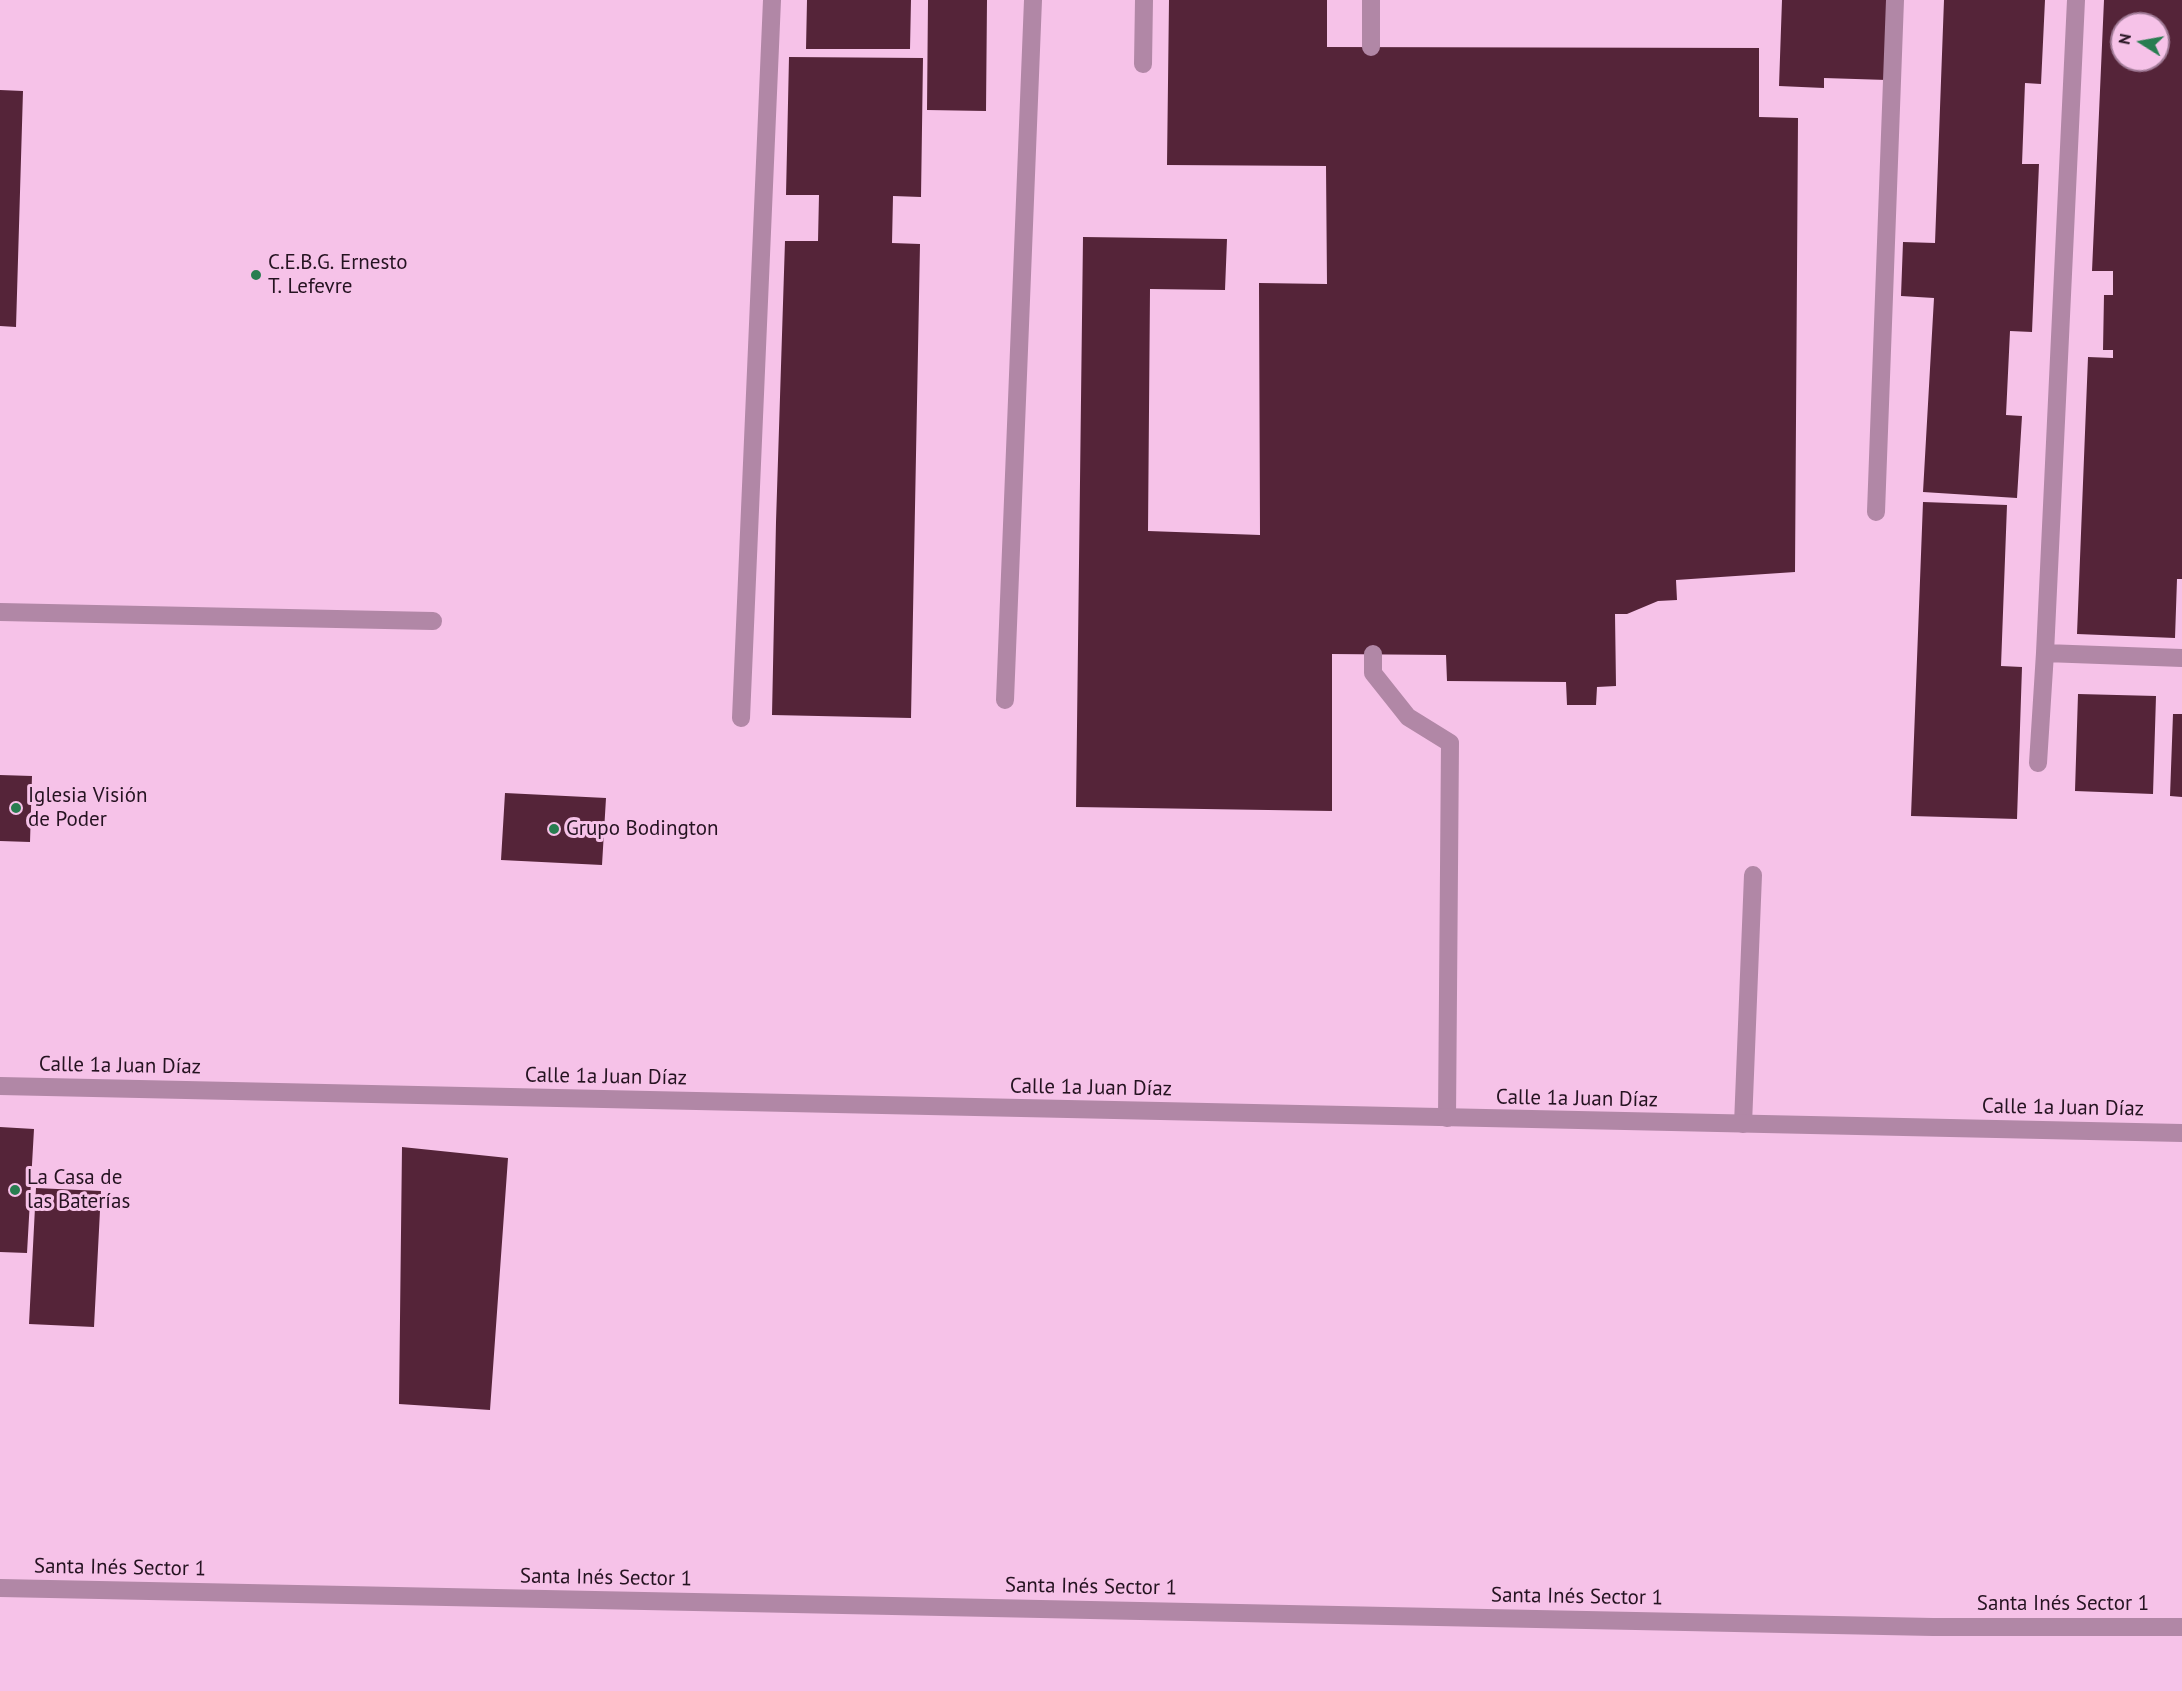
<!DOCTYPE html>
<meta charset="utf-8">
<style>
body{margin:0}
#map{position:relative;width:2182px;height:1691px;overflow:hidden;background:#f6c2e8;font-family:"PT Sans",sans-serif}
canvas{display:block}
.north{position:absolute;left:2110px;top:12px;width:60px;height:60px;box-sizing:border-box;background:#f6c2e8;border:2px solid #a27c98;border-radius:50%;rotate:281deg;font-size:16px;font-weight:700;line-height:24px;text-align:center;color:#251321}
.north::after{content:'';display:block;margin:auto;width:21px;height:27px;background:#287d50;clip-path:polygon(50% 0,100% 100%,50% 72%,0 100%)}
</style>
<div id="map">
<canvas width="2182" height="1691"></canvas>
<div class="north">N</div>
</div>
<script>
const context = document.querySelector('canvas').getContext('2d');
context.lineJoin = 'round';
function paint(path, color) { context.fillStyle = color; context.fill(path, 'evenodd'); }
const poly = rows => new Path2D(rows.map(r => 'M' + r).join(''));
function stroke(path, color, width, dash) { context.strokeStyle = color; context.lineWidth = width; context.lineCap = dash ? 'butt' : 'round'; context.setLineDash(dash || []); context.stroke(path); }
function write(font, color, halo, rows, align = 'center') {
  context.font = font + ' "PT Sans",sans-serif'; context.lineWidth = 6; context.setLineDash([]); context.textBaseline = 'middle'; context.strokeStyle = halo; context.fillStyle = color; for (const [text, x, y, turn = 0] of rows) {
    context.save(); context.translate(x, y); context.rotate((+turn || 0) * Math.PI / 180); context.textAlign = isNaN(turn) ? turn : align; if (halo) context.strokeText(text, 0, 0); context.fillText(text, 0, 0); context.restore();
  }
}
const building = poly([
 [807,0,911,0,910,49,806,49],
 [928,0,987,0,986,111,927,110],
 [1169,0,1327,0,1327,47,1759,48,1759,117,1798,118,1795,572,1676,580,1677,600,1658,601,1627,614,1615,614,1616,686,1597,687,1596,705,1567,705,1566,682,1447,681,1446,655,1332,654,1332,811,1076,807,1083,237,1227,239,1225,290,1150,289,1148,531,1260,535,1259,283,1327,284,1326,166,1167,165],
 [1782,0,1890,0,1887,80,1824,78,1824,88,1779,86],
 [1944,0,2045,0,2041,84,2025,83,2022,164,2039,164,2032,332,2010,331,2006,415,2022,416,2017,498,1923,492,1934,298,1901,296,1903,242,1935,243],
 [2104,0,2182,0,2182,579,2177,579,2175,638,2077,634,2088,357,2113,358,2113,350,2103,350,2104,295,2113,295,2113,271,2092,271],
 [2122,24,2158,24,2158,60,2122,60],
 [789,57,923,58,921,197,893,196,892,243,920,244,911,718,772,715,776,522,785,241,818,241,819,195,786,195],
 [0,90,23,91,16,327,0,326],
 [1923,502,2007,505,2001,666,2022,667,2017,819,1911,816],
 [2078,694,2156,696,2153,794,2075,791],
 [2173,714,2182,714,2182,797,2170,796],
 [0,775,32,776,30,842,0,841],
 [505,793,606,798,602,865,501,860],
 [0,1127,34,1129,27,1253,0,1252],
 [402,1147,508,1158,490,1410,399,1404],
 [36,1188,101,1191,94,1327,29,1324]
]);
const lane = poly([
 [1371,0,1371,47],
 [1143,64,1144,0],
 [1373,654,1373,673,1408,717,1450,743,1447,1118],
 [1743,1124,1753,875]
]);
const street = poly([
 [1876,512,1895,0],
 [0,612,433,621],
 [2045,653,2182,658],
 [1005,700,1033,0],
 [741,718,772,0],
 [2038,763,2045,653,2076,0],
 [0,1086,2182,1133],
 [0,1588,1933,1627,2182,1627]
]);
const markers = [
 [256,275,6,"#287d50"],
 [16,808,6,"#287d50"],
 [554,829,6,"#287d50"],
 [15,1190,6,"#287d50"]
];
const poiNames = [
 ["C.E.B.G. Ernesto",268,263],
 ["T. Lefevre",268,287],
 ["Iglesia Visión",28,796],
 ["de Poder",28,820],
 ["Grupo Bodington",566,829],
 ["La Casa de",27,1178],
 ["las Baterías",27,1202]
];
const streetNames = [
 ["Calle 1a Juan Díaz",120,1066,1],
 ["Calle 1a Juan Díaz",606,1077,1],
 ["Calle 1a Juan Díaz",1091,1088,1],
 ["Calle 1a Juan Díaz",1577,1099,1],
 ["Calle 1a Juan Díaz",2063,1108,1],
 ["Santa Inés Sector 1",120,1568,1],
 ["Santa Inés Sector 1",606,1578,1],
 ["Santa Inés Sector 1",1091,1587,1],
 ["Santa Inés Sector 1",1577,1597,1],
 ["Santa Inés Sector 1",2063,1604]
];
paint(building, '#552439');
stroke(lane, '#b187a6', 18);
stroke(street, '#b187a6', 18);
for (const [x, y, r, color] of markers) { const dot = new Path2D(); dot.arc(x, y, r, 0, 2 * Math.PI); context.fillStyle = color; context.fill(dot); stroke(dot, '#f6c2e8', 2); }
write('21px', '#251321', '#f6c2e8', poiNames, 'left');
write('21px', '#251321', '#f6c2e8', streetNames);
</script>
